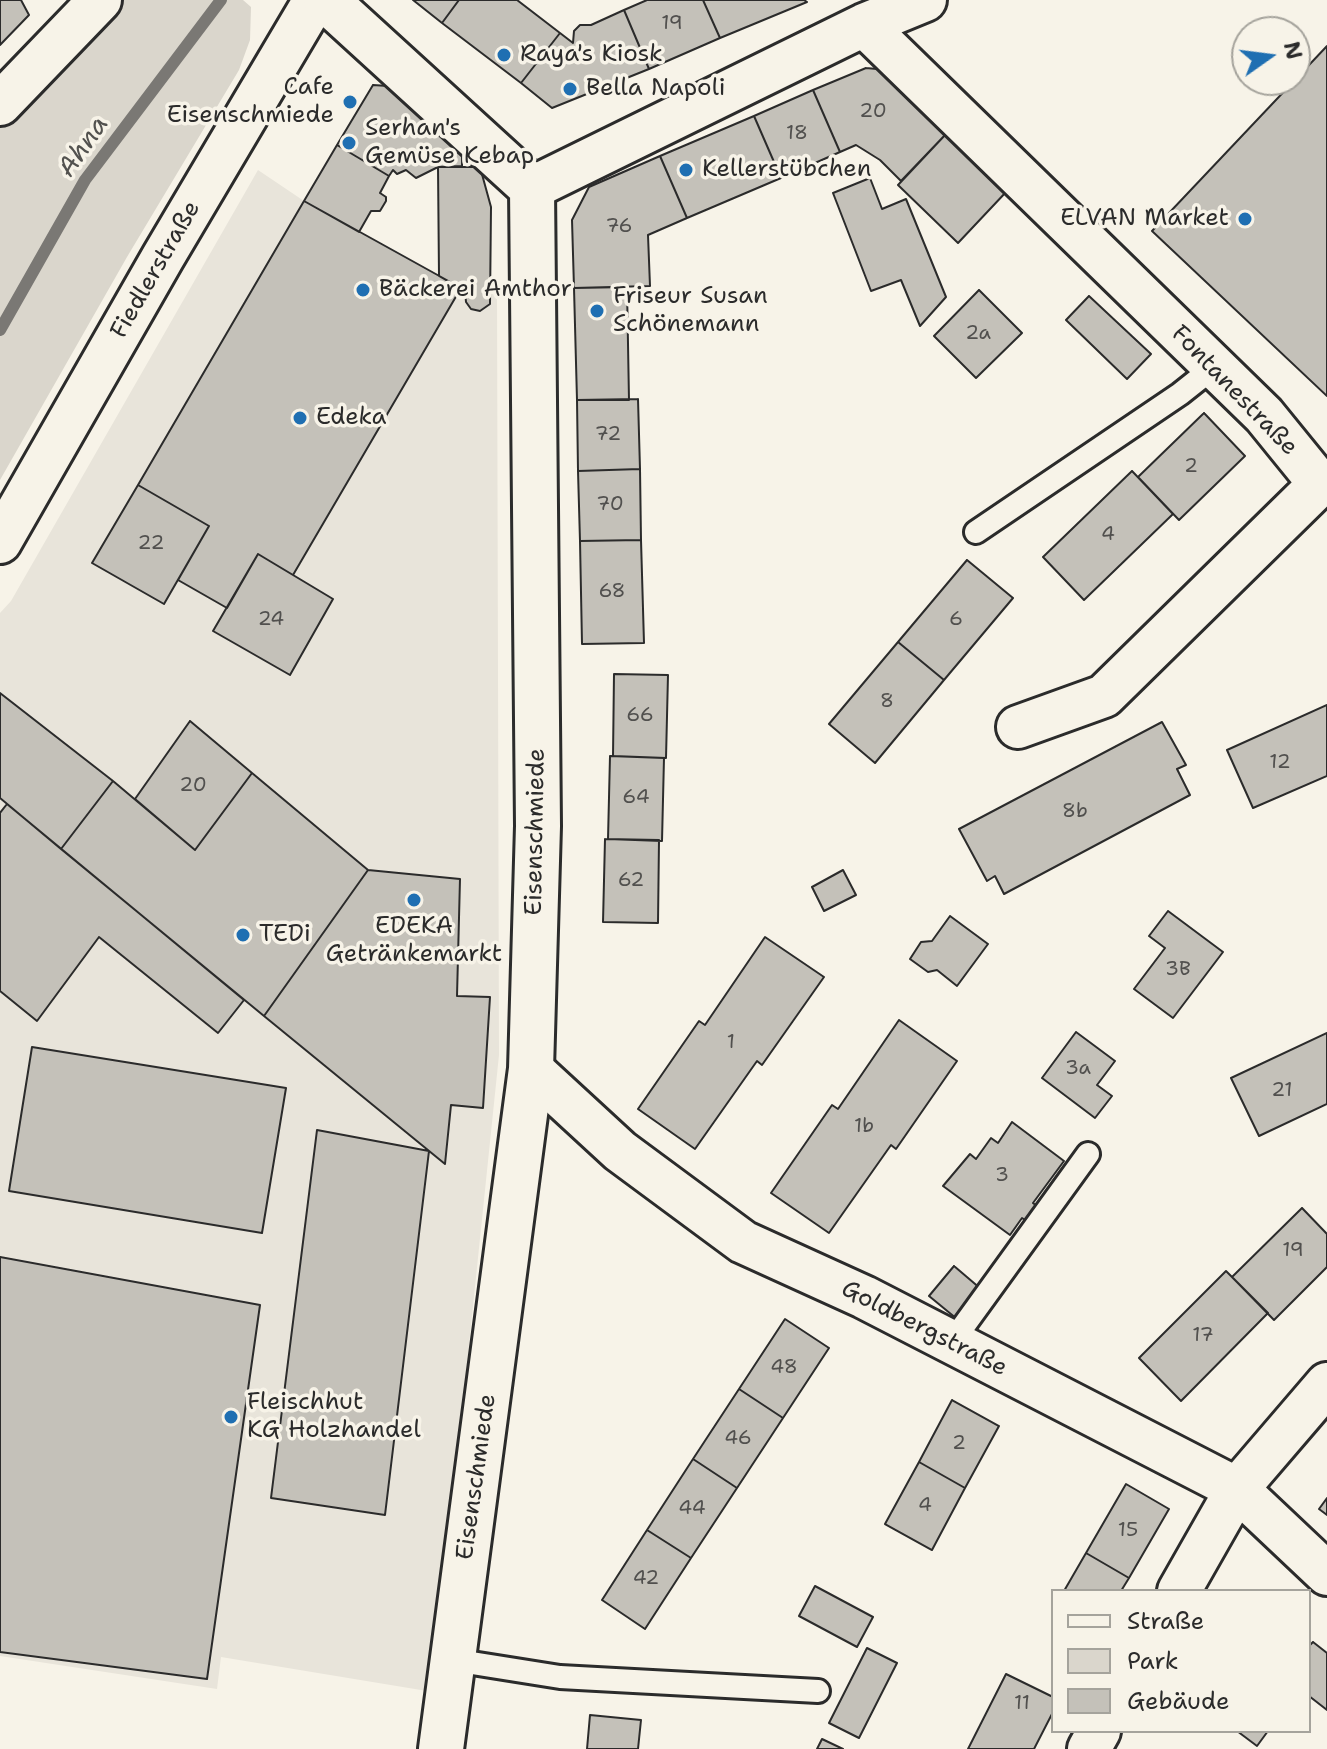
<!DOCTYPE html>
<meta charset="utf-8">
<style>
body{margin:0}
#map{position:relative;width:1327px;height:1749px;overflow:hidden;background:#f7f3e8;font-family:"Shantell Sans",sans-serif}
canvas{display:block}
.legend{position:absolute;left:1051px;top:1589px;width:260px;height:144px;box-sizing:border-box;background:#f7f3e8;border:2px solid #a5a39c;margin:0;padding:10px 14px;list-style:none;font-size:24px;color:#2b2b2b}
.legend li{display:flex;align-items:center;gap:16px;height:40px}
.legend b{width:40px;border:2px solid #a5a39c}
.north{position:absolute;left:1231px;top:16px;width:80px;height:80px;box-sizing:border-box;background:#f7f3e8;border:2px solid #a5a39c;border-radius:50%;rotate:76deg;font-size:22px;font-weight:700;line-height:32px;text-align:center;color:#2b2b2b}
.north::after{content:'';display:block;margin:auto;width:28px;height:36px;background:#1f6fb2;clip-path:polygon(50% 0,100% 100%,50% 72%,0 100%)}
</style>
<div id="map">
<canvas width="1327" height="1749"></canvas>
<ul class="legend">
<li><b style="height:10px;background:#f7f3e8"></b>Straße</li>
<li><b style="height:22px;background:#dad6cc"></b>Park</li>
<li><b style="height:22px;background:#c4c1b9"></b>Gebäude</li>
</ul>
<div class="north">N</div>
</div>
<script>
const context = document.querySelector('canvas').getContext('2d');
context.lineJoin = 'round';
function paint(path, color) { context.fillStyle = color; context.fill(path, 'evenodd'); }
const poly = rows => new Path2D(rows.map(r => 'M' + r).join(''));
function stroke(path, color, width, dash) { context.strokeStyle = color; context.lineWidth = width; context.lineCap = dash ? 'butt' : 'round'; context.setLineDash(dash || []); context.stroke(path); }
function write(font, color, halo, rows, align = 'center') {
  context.font = font + ' "Shantell Sans",sans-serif'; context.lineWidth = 7; context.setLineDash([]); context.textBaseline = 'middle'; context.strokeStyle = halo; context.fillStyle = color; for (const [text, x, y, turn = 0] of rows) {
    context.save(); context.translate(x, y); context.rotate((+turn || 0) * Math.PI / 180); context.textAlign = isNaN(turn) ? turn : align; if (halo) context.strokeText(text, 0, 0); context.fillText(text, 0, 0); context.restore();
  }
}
const built = poly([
 [258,170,304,201,461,288,497,294,499,1055,433,1692,221,1657,217,1689,0,1656,0,613,11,601]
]);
const green = poly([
 [112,0,243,0,251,7,250,40,239,70,127,257,0,480,0,120]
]);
const stream = poly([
 [0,330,85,180,221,0]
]);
const building = poly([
 [0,0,21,0,29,15,0,45,0,0],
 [413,0,459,0,442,23,413,0],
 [459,0,517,0,560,33,521,83,442,23,459,0],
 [647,0,703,0,720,38,649,69,624,10,647,0],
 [703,0,804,0,807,2,720,38,703,0],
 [624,10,649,69,552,108,521,83,560,33,573,43,574,31,580,25,591,25,624,10],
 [1327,46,1327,396,1152,231,1327,46],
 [866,68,877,69,946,134,901,181,880,160,856,145,840,152,813,90,866,68],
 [373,85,388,86,462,146,462,166,438,167,416,178,406,170,397,174,393,170,389,176,337,145,373,85],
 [813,90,840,152,781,178,754,116,813,90],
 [754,116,781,178,687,218,660,156,754,116],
 [946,134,1007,191,958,243,898,185,946,134],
 [337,145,389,176,380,193,386,197,386,201,380,211,371,211,359,232,304,201,337,145],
 [660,156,687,218,648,235,650,286,574,288,572,220,589,187,660,156],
 [438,167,480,167,491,207,490,304,480,311,471,309,466,302,465,291,439,276,438,167],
 [870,178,882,209,906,199,946,297,920,326,901,280,871,291,833,193,870,178],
 [304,201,461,288,293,575,258,554,227,608,178,580,209,526,138,485,304,201],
 [627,287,629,400,577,400,574,288,627,287],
 [979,290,1022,333,976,378,934,336,979,290],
 [1089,296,1151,354,1127,379,1066,320,1089,296],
 [638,399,640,469,578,471,577,400,638,399],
 [1204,413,1245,456,1179,520,1138,477,1204,413],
 [640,469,641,540,580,541,578,471,640,469],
 [1132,471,1173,514,1084,600,1043,557,1132,471],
 [138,485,209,526,164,604,92,563,138,485],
 [641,540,644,643,582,644,580,541,641,540],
 [258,554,333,599,290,675,213,631,258,554],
 [967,560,1013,598,944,680,898,642,967,560],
 [898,642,944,680,875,763,829,724,898,642],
 [614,674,668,675,666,758,613,756,614,674],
 [0,693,113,781,61,849,0,798,0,693],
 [1327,705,1327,776,1253,808,1227,750,1327,705],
 [190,721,252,773,195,850,135,799,190,721],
 [1162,722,1186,765,1177,769,1190,795,1004,894,995,876,987,881,959,829,1162,722],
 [610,756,664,758,662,841,608,839,610,756],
 [252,773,368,870,264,1016,61,849,113,781,195,850,252,773],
 [7,804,244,1000,218,1033,99,937,37,1021,0,991,0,813,7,804],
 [605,839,659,840,658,923,603,922,605,839],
 [368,870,460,879,457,996,490,997,483,1108,451,1105,445,1164,264,1016,368,870],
 [843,870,856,895,824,911,812,887,843,870],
 [1168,911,1223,952,1173,1018,1134,989,1165,948,1149,936,1168,911],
 [950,916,988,944,957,986,937,970,928,972,910,959,921,942,932,941,950,916],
 [765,937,824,977,762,1065,757,1061,695,1149,638,1109,699,1021,705,1025,765,937],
 [899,1020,957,1061,896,1149,891,1145,829,1233,771,1193,832,1105,838,1109,899,1020],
 [1076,1032,1115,1061,1097,1085,1112,1096,1095,1118,1042,1078,1076,1032],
 [1327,1033,1327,1104,1259,1136,1231,1078,1327,1033],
 [32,1047,286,1088,262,1233,9,1191,32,1047],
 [1012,1122,1064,1161,1033,1203,1038,1207,1028,1222,1022,1218,1010,1235,943,1186,970,1154,976,1159,991,1138,998,1143,1012,1122],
 [317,1130,429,1151,385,1515,271,1498,317,1130],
 [1302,1208,1327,1234,1327,1267,1274,1320,1232,1277,1302,1208],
 [0,1257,260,1305,207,1679,0,1652,0,1257],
 [954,1266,981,1289,957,1319,929,1296,954,1266],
 [1226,1271,1268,1313,1181,1401,1139,1358,1226,1271],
 [785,1319,829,1348,783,1418,739,1389,785,1319],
 [739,1389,783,1418,737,1488,693,1459,739,1389],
 [952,1400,999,1426,965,1488,919,1462,952,1400],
 [693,1459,737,1488,691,1558,647,1530,693,1459],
 [919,1462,965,1488,932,1550,885,1524,919,1462],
 [1126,1484,1169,1509,1129,1578,1086,1553,1126,1484],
 [1327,1498,1327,1515,1319,1509,1327,1498],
 [647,1530,691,1558,645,1629,602,1600,647,1530],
 [1086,1553,1129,1578,1121,1591,1064,1591,1086,1553],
 [815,1586,873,1617,857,1647,799,1616,815,1586],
 [1313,1642,1327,1653,1327,1710,1309,1696,1309,1646,1313,1642],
 [867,1648,897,1663,859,1738,829,1723,867,1648],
 [1006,1674,1053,1697,1053,1712,1034,1749,968,1749,1006,1674],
 [590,1715,641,1720,638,1749,587,1749,590,1715],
 [1237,1731,1268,1731,1257,1746,1237,1731],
 [822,1739,843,1749,817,1749,822,1739]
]);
const lane = poly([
 [976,532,1180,394,1214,367],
 [952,1342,1088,1154],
 [453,1660,560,1677,818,1691]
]);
const street = poly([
 [864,25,1264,415,1320,484,1104,696,1018,727],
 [0,104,100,0],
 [532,188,864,25,925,0],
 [0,542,163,257,315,0],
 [531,1069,620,1151,743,1242,864,1297,1237,1489,1327,1574],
 [1179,1591,1237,1489,1327,1384],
 [1089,1749,1099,1731]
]);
const secondary = poly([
 [326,0,532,188,538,826,531,1069,441,1749]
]);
const markers = [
 [504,55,8,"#1f6fb2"],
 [570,89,8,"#1f6fb2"],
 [350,102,8,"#1f6fb2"],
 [349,143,8,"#1f6fb2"],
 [686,170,8,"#1f6fb2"],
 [1245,219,8,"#1f6fb2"],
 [363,290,8,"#1f6fb2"],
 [597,311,8,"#1f6fb2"],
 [300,418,8,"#1f6fb2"],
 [414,900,8,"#1f6fb2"],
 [243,935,8,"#1f6fb2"],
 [231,1417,8,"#1f6fb2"]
];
const numberNames = [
 ["19",672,24],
 ["20",873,112],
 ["18",797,134],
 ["76",619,227],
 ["2a",978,334],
 ["72",608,435],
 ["2",1191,467],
 ["70",610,505],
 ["4",1108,535],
 ["22",151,544],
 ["68",612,592],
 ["24",271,620],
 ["6",956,620],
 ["8",887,702],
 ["66",640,716],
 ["12",1280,763],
 ["20",193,786],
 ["64",636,798],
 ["8b",1075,812],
 ["62",631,881],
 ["3B",1178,970],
 ["1",731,1043],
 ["3a",1078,1069],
 ["21",1282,1091],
 ["1b",864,1127],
 ["3",1002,1176],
 ["19",1293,1251],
 ["17",1203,1336],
 ["48",784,1368],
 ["46",738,1439],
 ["2",959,1444],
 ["4",925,1506],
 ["44",692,1509],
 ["15",1128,1531],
 ["42",646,1579],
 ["11",1022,1704]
];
const poiNames = [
 ["Raya's Kiosk",520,55],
 ["Cafe",334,88,"right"],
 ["Eisenschmiede",334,116,"right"],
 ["Bella Napoli",586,89],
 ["Serhan's",365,129],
 ["Gemüse Kebap",365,157],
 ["Kellerstübchen",702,170],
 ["ELVAN Market",1229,219,"right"],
 ["Bäckerei Amthor",379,290],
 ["Friseur Susan",613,297],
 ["Schönemann",613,325],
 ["Edeka",316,418],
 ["EDEKA",414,927,"center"],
 ["Getränkemarkt",414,955,"center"],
 ["TEDi",259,935],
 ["Fleischhut",247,1403],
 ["KG Holzhandel",247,1431]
];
const streetNames = [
 ["Fiedlerstraße",156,270,-60],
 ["Fontanestraße",1234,391,46],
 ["Eisenschmiede",536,832,-89],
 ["Goldbergstraße",924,1329,27],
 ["Eisenschmiede",477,1477,-82]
];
const waterNames = [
 ["Ahna",84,147,-55]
];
paint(built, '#e8e4da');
paint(green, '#dad6cc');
stroke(stream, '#7a7874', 12);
paint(building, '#c4c1b9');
stroke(building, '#2b2b2b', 2);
stroke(lane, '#2b2b2b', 28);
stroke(street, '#2b2b2b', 48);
stroke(secondary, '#2b2b2b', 50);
stroke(lane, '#f7f3e8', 22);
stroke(street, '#f7f3e8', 42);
stroke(secondary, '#f7f3e8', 44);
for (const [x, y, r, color] of markers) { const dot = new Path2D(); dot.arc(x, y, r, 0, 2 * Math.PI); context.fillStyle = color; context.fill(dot); stroke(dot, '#f7f3e8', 3); }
write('20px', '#51504e', null, numberNames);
write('24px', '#2b2b2b', '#f7f3e8', poiNames, 'left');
write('24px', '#2b2b2b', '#f7f3e8', streetNames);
write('italic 26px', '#53524f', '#f7f3e8', waterNames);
</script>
